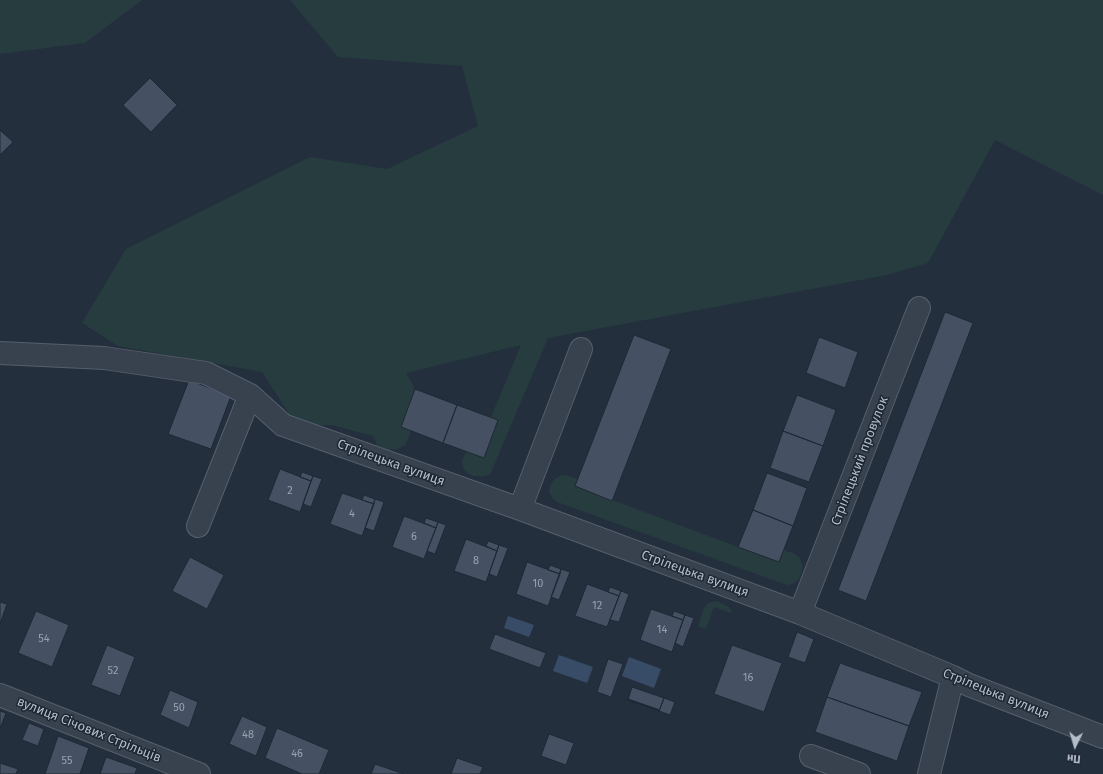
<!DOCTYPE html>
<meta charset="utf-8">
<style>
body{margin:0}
#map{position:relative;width:1103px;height:774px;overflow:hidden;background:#242f3e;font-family:"Fira Sans",sans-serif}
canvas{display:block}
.north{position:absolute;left:1055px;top:726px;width:40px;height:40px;-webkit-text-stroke:3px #1d2633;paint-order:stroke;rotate:185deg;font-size:11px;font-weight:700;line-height:16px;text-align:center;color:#b4bcc9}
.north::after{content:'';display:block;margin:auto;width:14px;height:18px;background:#b4bcc9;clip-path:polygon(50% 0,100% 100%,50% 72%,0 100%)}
</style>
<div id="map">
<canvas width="1103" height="774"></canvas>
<div class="north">Пн</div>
</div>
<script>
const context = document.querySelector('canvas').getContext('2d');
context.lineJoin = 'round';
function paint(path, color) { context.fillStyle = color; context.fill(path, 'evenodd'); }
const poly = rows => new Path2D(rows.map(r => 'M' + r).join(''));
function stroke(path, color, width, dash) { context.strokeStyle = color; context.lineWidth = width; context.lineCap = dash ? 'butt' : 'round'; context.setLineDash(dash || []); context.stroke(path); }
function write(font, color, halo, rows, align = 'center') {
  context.font = font + ' "Fira Sans",sans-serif'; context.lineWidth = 3; context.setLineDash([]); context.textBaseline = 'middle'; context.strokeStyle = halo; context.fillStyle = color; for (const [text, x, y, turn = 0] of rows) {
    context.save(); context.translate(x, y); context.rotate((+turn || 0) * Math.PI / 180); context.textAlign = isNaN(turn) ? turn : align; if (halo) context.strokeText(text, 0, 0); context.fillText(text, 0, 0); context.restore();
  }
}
const green = poly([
 [0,0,142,0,85,43,0,54],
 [290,0,1103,0,1103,195,995,140,928,263,887,275,548,338,492,470,490,474,485,476,473,476,467,473,464,469,462,461,466,451,484,458,498,420,491,417,521,345,406,373,415,389,401,427,411,430,407,442,405,445,397,449,388,450,377,445,373,436,332,425,283,425,288,412,262,372,118,346,82,323,126,249,310,157,387,169,478,126,462,66,338,57],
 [561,475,565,475,578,479,575,486,778,562,784,550,795,554,800,558,803,567,801,574,798,580,794,583,789,585,784,584,557,502,553,499,549,492,550,486,554,480],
 [717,601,729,607,731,610,731,613,714,607,706,629,698,626,704,608,707,604,711,602]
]);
const water = poly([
 [508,616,534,625,529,637,504,628],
 [559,655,593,667,587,683,553,671],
 [629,657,661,669,654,688,622,676]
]);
const building = poly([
 [150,78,177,105,151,132,123,105,150,78],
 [0,130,13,142,0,155,0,130],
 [945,312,973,323,866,601,838,590,945,312],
 [634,335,671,349,612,501,575,486,634,335],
 [819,337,858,352,845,388,806,373,819,337],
 [189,380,231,396,211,449,168,434,189,380],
 [415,389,457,405,443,443,401,427,415,389],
 [797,395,836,410,823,446,783,431,797,395],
 [457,405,498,420,484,458,443,443,457,405],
 [783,431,823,446,809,482,770,468,783,431],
 [280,469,311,481,300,512,268,500,280,469],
 [302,472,313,476,311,481,300,477,302,472],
 [767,473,807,488,793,526,753,510,767,473],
 [313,476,322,479,311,507,303,504,313,476],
 [342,493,374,504,362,536,330,524,342,493],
 [364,495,375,499,374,504,362,500,364,495],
 [375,499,384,502,374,531,365,528,375,499],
 [753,510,793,526,779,562,738,547,753,510],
 [404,516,436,528,424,559,392,547,404,516],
 [426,518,438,522,436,528,424,523,426,518],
 [438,522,446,525,435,554,427,551,438,522],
 [466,539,497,551,486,582,454,571,466,539],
 [488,541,499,545,497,551,486,546,488,541],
 [499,545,508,548,497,577,489,574,499,545],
 [190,557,224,575,207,609,172,591,190,557],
 [527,562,560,574,548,606,516,594,527,562],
 [550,565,561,569,560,574,548,570,550,565],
 [561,569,570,572,559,600,551,597,561,569],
 [587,584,619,596,607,627,575,616,587,584],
 [610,587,621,591,619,596,608,592,610,587],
 [621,591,629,594,619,622,610,620,621,591],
 [0,602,7,604,0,624,0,602],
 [651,609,683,620,672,652,640,640,651,609],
 [36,611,69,625,52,667,18,653,36,611],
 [674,611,685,615,683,620,672,616,674,611],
 [685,615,694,618,683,647,675,643,685,615],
 [797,632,814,639,805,663,788,657,797,632],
 [495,634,546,653,540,668,489,649,495,634],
 [107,645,135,657,120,696,91,685,107,645],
 [732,645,782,663,764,712,714,694,732,645],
 [608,659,623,664,611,697,597,692,608,659],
 [840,663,922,692,909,726,827,697,840,663],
 [632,687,664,698,659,711,628,700,632,687],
 [170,690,198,702,189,728,160,715,170,690],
 [827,697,909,726,897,761,815,732,827,697],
 [664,698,675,702,670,715,659,711,664,698],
 [628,699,660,710,659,711,628,700,628,699],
 [0,711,6,713,0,729,0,711],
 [242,716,267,727,256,756,229,744,242,716],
 [29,723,44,729,38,746,22,740,29,723],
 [277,728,329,750,319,774,302,774,265,758,277,728],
 [549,734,574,743,566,765,541,756,549,734],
 [58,736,89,748,80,774,45,774,58,736],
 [106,757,137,768,135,774,100,774,106,757],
 [457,758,483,767,480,774,451,774,457,758],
 [0,763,18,769,16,774,0,774,0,763],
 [375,764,404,774,371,774,375,764]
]);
const minor = poly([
 [0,353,104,358,206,373,250,395,283,425,520,509,800,613,953,677,969,685,1103,737],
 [520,509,581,349],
 [198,526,250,395],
 [800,613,919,308],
 [0,695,199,774],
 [811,756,859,774],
 [929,774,953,677]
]);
const numberNames = [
 ["2",290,491],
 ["4",352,514],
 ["6",414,537],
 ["8",476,561],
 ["10",538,584],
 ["12",597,606],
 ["14",662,630],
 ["54",44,639],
 ["52",113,671],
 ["16",748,678],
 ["50",179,708],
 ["48",248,735],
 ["46",297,754],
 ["55",67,761]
];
const streetNames = [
 ["Стрілецький провулок",860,461,-69],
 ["Стрілецька вулиця",391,463,20],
 ["Стрілецька вулиця",695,574,20],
 ["Стрілецька вулиця",996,694,22],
 ["вулиця Січових Стрільців",89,730,22]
];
paint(green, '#263c3f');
paint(water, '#394c67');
paint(building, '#455162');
stroke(building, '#1f2835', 1);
stroke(minor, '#565f6c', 24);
stroke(minor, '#38414e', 22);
write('11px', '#98a1af', null, numberNames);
write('13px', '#b4bcc9', '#1d2633', streetNames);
</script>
